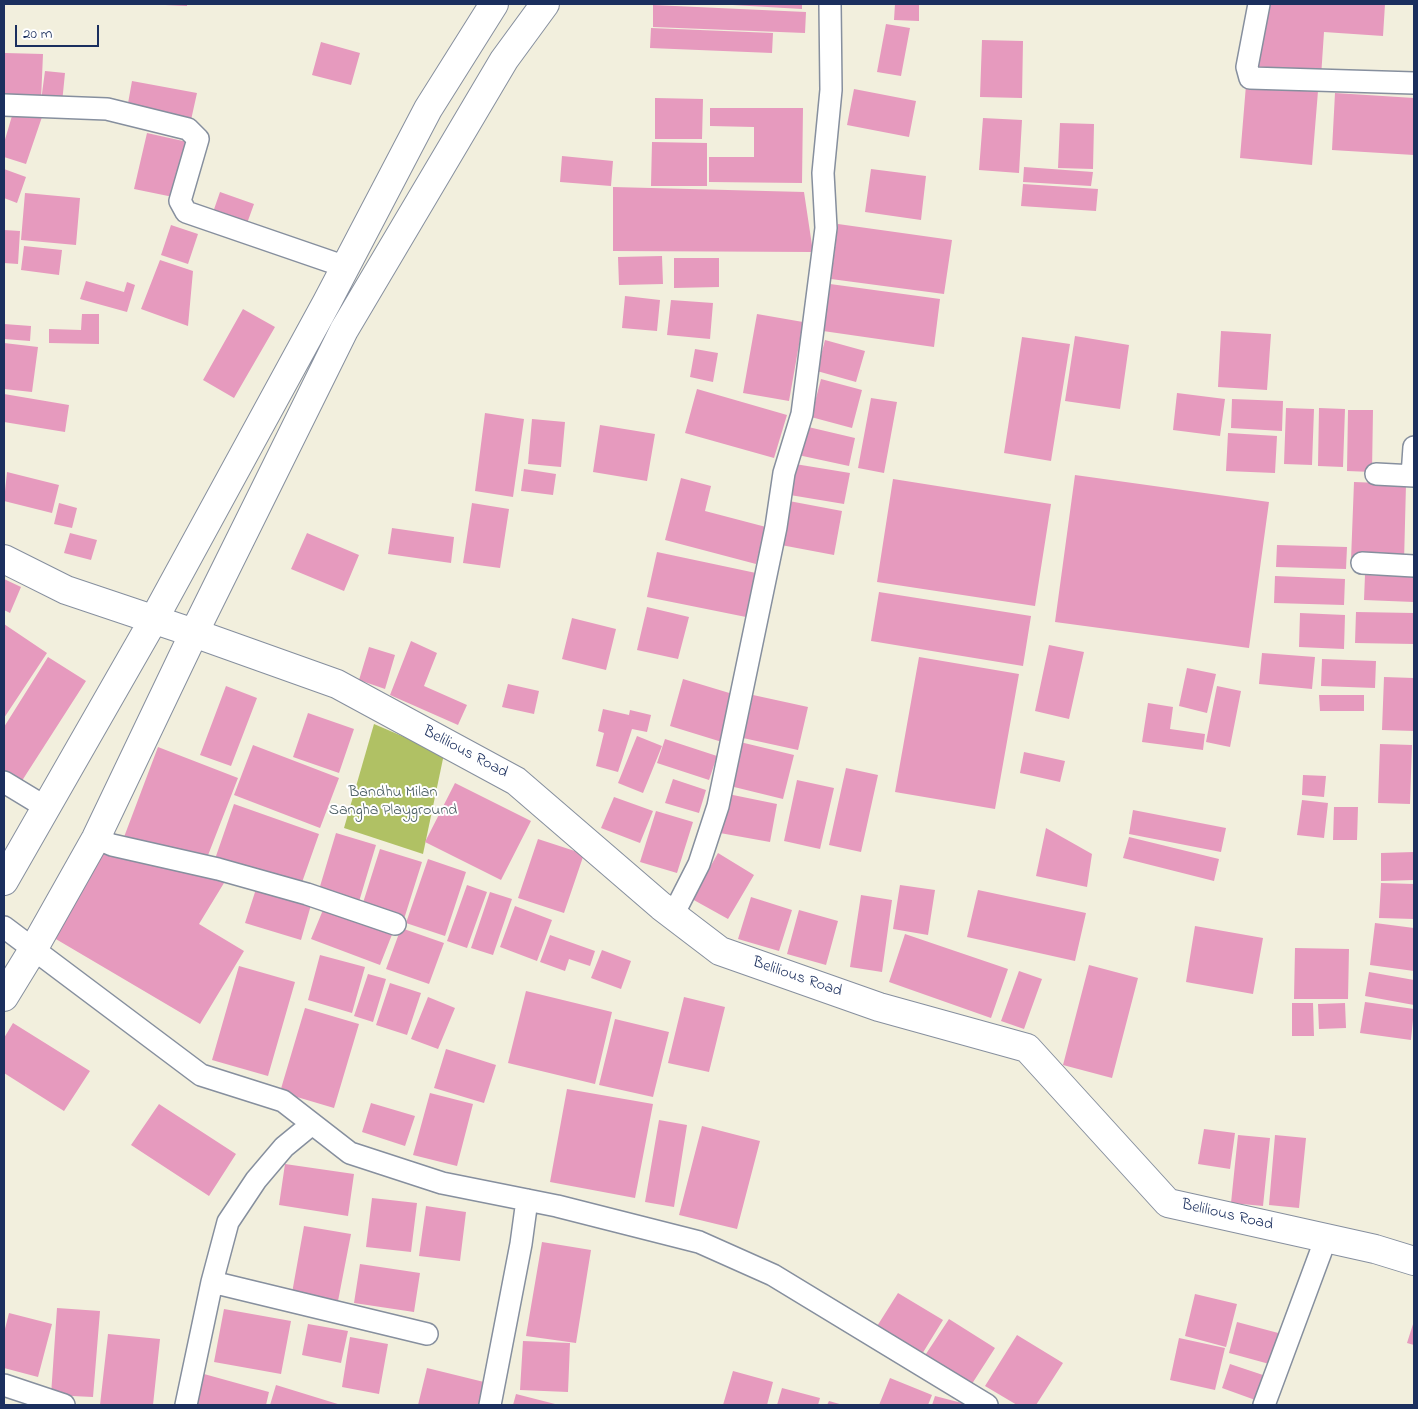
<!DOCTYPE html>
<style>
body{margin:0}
#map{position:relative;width:1418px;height:1409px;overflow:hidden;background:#f2efdd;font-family:"Indie Flower",sans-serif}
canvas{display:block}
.frame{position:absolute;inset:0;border:5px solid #1b2f5e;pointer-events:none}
.scale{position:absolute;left:15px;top:25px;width:84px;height:22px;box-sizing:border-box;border:2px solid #1b2f5e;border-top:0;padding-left:6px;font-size:15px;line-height:18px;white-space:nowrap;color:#1b2f5e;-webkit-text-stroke:4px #fff;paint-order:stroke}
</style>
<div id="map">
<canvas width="1418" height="1409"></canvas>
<div class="frame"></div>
<div class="scale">20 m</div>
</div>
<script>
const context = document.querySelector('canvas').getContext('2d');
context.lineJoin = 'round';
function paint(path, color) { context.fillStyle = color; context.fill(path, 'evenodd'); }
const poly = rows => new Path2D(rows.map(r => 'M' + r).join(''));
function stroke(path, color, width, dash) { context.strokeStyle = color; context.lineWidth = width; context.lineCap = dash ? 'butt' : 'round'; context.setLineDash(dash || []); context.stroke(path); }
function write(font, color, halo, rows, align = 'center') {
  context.font = font + ' "Indie Flower",sans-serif'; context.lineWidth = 4; context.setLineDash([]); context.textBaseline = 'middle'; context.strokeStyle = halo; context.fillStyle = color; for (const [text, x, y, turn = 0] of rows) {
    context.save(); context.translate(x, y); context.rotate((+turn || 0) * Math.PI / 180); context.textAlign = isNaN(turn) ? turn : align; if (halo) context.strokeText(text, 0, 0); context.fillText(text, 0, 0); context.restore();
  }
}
const green = poly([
 [374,724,444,754,423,854,344,828]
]);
const building = poly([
 [165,4,187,4,187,6,165,5],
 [715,4,802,4,802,9],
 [895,4,919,4,919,21,894,20],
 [1264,4,1385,4,1383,36,1324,32,1321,77,1258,72],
 [653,5,806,12,805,33,653,27],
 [886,24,910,28,901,76,877,72],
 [651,28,773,33,772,53,650,48],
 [982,40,1023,41,1022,98,980,97],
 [321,42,360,53,351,85,312,75],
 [5,53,43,54,41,100,4,98],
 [45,71,65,73,62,103,41,101],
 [132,81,197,93,191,120,127,109],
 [1246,85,1318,91,1312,165,1240,158],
 [854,89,916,101,909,137,847,125],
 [1335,93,1414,98,1414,155,1332,150],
 [655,98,703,99,702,139,655,139],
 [710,108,803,108,802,183,709,182,709,157,754,157,754,127,710,126],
 [14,109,42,117,26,164,4,157,4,143],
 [983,118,1022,120,1019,173,979,170],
 [1060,123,1094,124,1093,169,1058,168],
 [147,133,192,143,178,198,134,189],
 [652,142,707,143,707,186,651,186],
 [562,156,613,161,611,186,560,182],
 [1024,167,1093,172,1091,186,1023,182],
 [4,169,26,177,17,203,4,198],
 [871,169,926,176,921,220,865,212],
 [1023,184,1098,189,1096,211,1021,206],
 [613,187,804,192,813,252,613,251],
 [220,192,254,204,245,229,211,218],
 [25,193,80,198,76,245,21,240],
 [838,224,952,240,944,294,831,279],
 [171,225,198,234,188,264,161,255],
 [4,230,20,231,18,264,4,263],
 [24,246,62,250,59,275,21,270],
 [662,256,663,284,619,285,618,257],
 [674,258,719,258,719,287,674,288],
 [160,260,193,271,188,326,141,309],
 [86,281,124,292,127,282,135,285,127,312,80,299],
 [830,284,940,299,934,347,823,331],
 [625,296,660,300,657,331,622,328],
 [671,300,713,303,710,339,667,335],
 [243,309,275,327,234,398,203,380],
 [82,314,99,314,99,344,49,343,49,329,81,330],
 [757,314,803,322,789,401,743,393],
 [4,324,31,326,30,341,4,339],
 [1221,331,1271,334,1267,390,1218,387],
 [1075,336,1129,345,1120,409,1065,401],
 [1022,337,1070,344,1051,461,1004,453],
 [825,340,865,351,856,382,817,371],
 [4,343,38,347,32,392,4,389],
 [695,349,718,353,713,382,690,377],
 [821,379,862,390,852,428,811,417],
 [697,389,787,415,774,458,685,433],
 [1177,393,1225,399,1220,436,1173,430],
 [4,394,69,405,65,432,4,422],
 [871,398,897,402,884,473,858,468],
 [1232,399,1283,401,1282,431,1231,428],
 [1286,408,1314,409,1312,465,1284,464],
 [1319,408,1345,409,1343,467,1318,466],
 [1348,410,1373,410,1372,472,1347,471],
 [485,413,524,419,513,497,475,491],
 [532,419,565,422,561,467,528,464],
 [600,425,655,434,647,481,593,472],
 [804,426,855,438,849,466,798,455],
 [1228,433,1277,436,1275,473,1226,471],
 [795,464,850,473,844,504,790,495],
 [524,469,556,474,553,495,521,491],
 [7,472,59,485,52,513,4,501],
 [1075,475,1269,502,1249,648,1055,622],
 [681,478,711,486,705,511,766,527,756,564,665,540],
 [893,479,1051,504,1035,606,877,582],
 [1354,482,1406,484,1404,562,1351,560],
 [789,501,842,511,834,555,781,545],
 [59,503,77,508,72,528,54,524],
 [472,503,509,509,500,568,463,563],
 [392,528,454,537,451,563,388,554],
 [70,533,97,540,91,560,64,553],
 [307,533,359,555,344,591,291,569],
 [1277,545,1347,547,1346,569,1276,567],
 [657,552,756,573,746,617,647,597],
 [1365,575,1414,577,1414,602,1364,600],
 [1275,576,1345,579,1344,605,1274,603],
 [4,579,21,587,10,613,4,610],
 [879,592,1031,616,1023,666,871,641],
 [647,607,689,617,678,659,637,650],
 [1356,612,1414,613,1414,644,1355,643],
 [1300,613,1345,615,1344,649,1299,647],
 [572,618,616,629,606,670,562,659],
 [4,624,47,653,4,718],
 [411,641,437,653,424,686,467,705,458,725,390,695],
 [1049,645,1084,652,1069,719,1035,711],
 [369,647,395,655,385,689,359,680],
 [1262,653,1315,657,1312,689,1259,684],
 [48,657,86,681,18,787,4,778,4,727],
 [919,657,1019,674,995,809,895,792],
 [1322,659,1376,661,1375,688,1321,686],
 [1187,668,1216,674,1207,713,1179,706],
 [1384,677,1414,678,1414,731,1382,730],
 [683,679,736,695,722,742,670,726],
 [508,684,539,691,534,714,502,707],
 [226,686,257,698,231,766,200,755],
 [1217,686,1241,691,1230,747,1206,742],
 [753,695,808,707,798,750,743,738],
 [1319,695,1364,695,1364,711,1320,711],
 [1148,703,1173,707,1170,729,1205,734,1203,750,1142,742],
 [603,709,629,715,630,710,651,715,647,732,632,729,618,772,596,766,604,733,598,731],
 [308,713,354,729,339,773,293,757],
 [637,736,662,746,643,793,618,783],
 [665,739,717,756,709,780,657,763],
 [740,742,794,755,783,799,730,786],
 [1380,744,1412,745,1410,804,1378,803],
 [253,745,339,778,320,828,234,795],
 [158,747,238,778,205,863,121,845],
 [1024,752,1065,761,1060,782,1020,773],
 [846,768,878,775,861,852,829,845],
 [1303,775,1326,776,1324,797,1302,795],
 [673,779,706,790,699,813,665,803],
 [797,780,834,788,820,849,784,841],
 [455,783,531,821,501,880,425,842],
 [728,794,777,804,770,842,720,833],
 [614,797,653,811,640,843,601,828],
 [1302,800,1328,803,1324,838,1297,835],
 [234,804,319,834,300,888,215,859],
 [1334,807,1358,807,1357,840,1333,840],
 [1133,810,1226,828,1221,852,1129,834],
 [656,811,693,822,677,873,640,862],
 [1046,828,1092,854,1087,887,1036,876],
 [336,833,376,845,358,905,318,893],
 [1129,837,1219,859,1214,881,1123,858],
 [538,839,584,854,564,913,518,898],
 [101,846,204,871,224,883,199,924,244,951,200,1024,49,935],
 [380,849,422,862,404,919,362,906],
 [1414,852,1414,880,1381,881,1381,853],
 [718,853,754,875,728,919,692,899],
 [428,859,466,872,445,936,406,923],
 [1381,883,1414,884,1414,919,1379,918],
 [467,885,487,892,467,948,447,941],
 [900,885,935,890,928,935,893,929],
 [256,889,311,905,301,940,245,923],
 [978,890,1086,913,1075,961,967,937],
 [490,892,512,899,493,955,471,948],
 [861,895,892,900,882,972,850,967],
 [751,897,792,910,779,951,738,939],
 [325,905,393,932,380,965,311,939],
 [515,906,552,920,537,961,500,947],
 [799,910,838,921,826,965,787,954],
 [1375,923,1414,928,1414,971,1370,965],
 [1195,926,1263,938,1253,994,1186,982],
 [401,928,444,943,429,984,386,969],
 [905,934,1008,969,991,1018,889,982],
 [550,935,595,951,590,966,569,959,565,971,540,962],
 [1295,948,1349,949,1348,999,1294,999],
 [602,950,631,961,621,989,591,978],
 [320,955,365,967,352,1013,308,1000],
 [1089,965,1138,978,1112,1078,1063,1065],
 [239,966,295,982,268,1076,212,1060],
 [1019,971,1042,979,1024,1029,1001,1021],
 [1369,972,1414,980,1414,1005,1365,996],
 [368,974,386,979,373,1022,354,1016],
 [390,983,421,993,407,1035,376,1025],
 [526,991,612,1012,595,1084,508,1063],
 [428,997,455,1008,438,1049,411,1039],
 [684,997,725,1007,709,1072,668,1063],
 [1365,1002,1414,1009,1411,1040,1360,1033],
 [1292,1003,1313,1003,1314,1036,1292,1036],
 [1345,1003,1346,1028,1319,1029,1318,1004],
 [305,1008,359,1024,334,1108,280,1092],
 [615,1019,669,1032,653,1097,599,1085],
 [13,1023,90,1071,64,1111,4,1073,4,1038],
 [446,1049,496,1065,484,1103,434,1088],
 [567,1089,653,1104,635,1198,550,1182],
 [430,1093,473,1104,457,1166,413,1155],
 [371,1103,415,1116,405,1146,362,1132],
 [159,1104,236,1154,209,1196,131,1145],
 [659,1120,687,1125,674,1207,645,1202],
 [702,1126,760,1141,737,1229,679,1215],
 [1204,1129,1235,1133,1230,1169,1198,1164],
 [1238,1135,1270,1138,1263,1206,1231,1203],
 [1275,1135,1306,1138,1299,1208,1269,1205],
 [285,1164,354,1174,348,1216,279,1205],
 [372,1198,417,1203,411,1252,366,1247],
 [426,1206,466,1212,460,1261,419,1256],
 [304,1226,351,1234,338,1301,292,1293],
 [542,1242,591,1250,576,1343,526,1336],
 [360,1264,420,1273,414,1312,354,1303],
 [898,1293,943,1320,919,1359,874,1331],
 [1195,1294,1237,1304,1226,1347,1185,1336],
 [57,1308,100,1311,93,1397,51,1395],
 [224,1309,291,1321,281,1374,214,1362],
 [9,1313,52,1324,38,1377,4,1368,4,1333],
 [949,1319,995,1348,968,1390,922,1360],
 [1414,1321,1414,1345,1407,1343],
 [1237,1322,1282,1334,1273,1365,1229,1353],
 [308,1324,348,1331,341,1363,302,1355],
 [108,1334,160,1339,153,1405,100,1405],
 [1017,1335,1063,1363,1036,1405,1017,1405,985,1386],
 [350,1337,388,1344,379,1394,342,1387],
 [1179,1338,1225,1348,1215,1390,1170,1380],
 [523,1341,570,1343,568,1392,520,1390],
 [1230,1364,1266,1376,1258,1401,1222,1388],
 [427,1368,488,1383,482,1405,418,1405],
 [733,1371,773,1382,767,1405,723,1405],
 [204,1374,269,1392,266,1405,196,1405],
 [890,1378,932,1395,928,1405,879,1405],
 [276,1385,341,1405,270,1405],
 [782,1388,820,1398,818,1405,777,1405],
 [516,1394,559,1405,513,1405],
 [935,1396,962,1403,962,1405,932,1405],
 [829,1401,843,1405,827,1405]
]);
const street = poly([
 [1259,4,1247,67,1250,78,1414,83],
 [4,105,107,109,188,129,198,139,180,201,186,212,346,267],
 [1376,474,1414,476],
 [1412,476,1414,447],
 [1362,563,1414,566],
 [4,782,47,808],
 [96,838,112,845,218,869,307,894,395,924],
 [673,915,699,864,718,806,776,527,784,473,802,414,826,228,823,173,831,90,830,4],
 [4,927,201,1075,283,1101,350,1153,442,1183,557,1206,699,1242,773,1275,987,1405],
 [212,1282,427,1334],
 [4,1385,64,1405],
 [186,1405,212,1282,228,1222,256,1180,284,1147,312,1124],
 [490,1405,521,1244,527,1200],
 [1264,1405,1326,1238]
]);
const secondary = poly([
 [194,633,337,684,516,781,661,906,720,951,879,1007,1027,1048,1168,1203,1375,1249,1414,1261]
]);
const primary = poly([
 [4,559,66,590,194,633],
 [4,881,154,619,327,302,428,109,494,4],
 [4,997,34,948,96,838,194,633,344,330,504,60,545,4]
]);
const streetNames = [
 ["Belilious Road",465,753,28],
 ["Belilious Road",797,978,19],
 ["Belilious Road",1227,1216,13]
];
const parkNames = [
 ["Bandhu Milan",393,793],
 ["Sangha Playground",393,811]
];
paint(green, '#b0c164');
paint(building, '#e69abe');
stroke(street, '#868f9e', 24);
stroke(secondary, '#868f9e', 30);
stroke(primary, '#868f9e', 30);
stroke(street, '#fff', 21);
stroke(secondary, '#fff', 28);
stroke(primary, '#fff', 28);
write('16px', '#1b2f5e', '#fff', streetNames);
write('16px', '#485b60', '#fff', parkNames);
</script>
